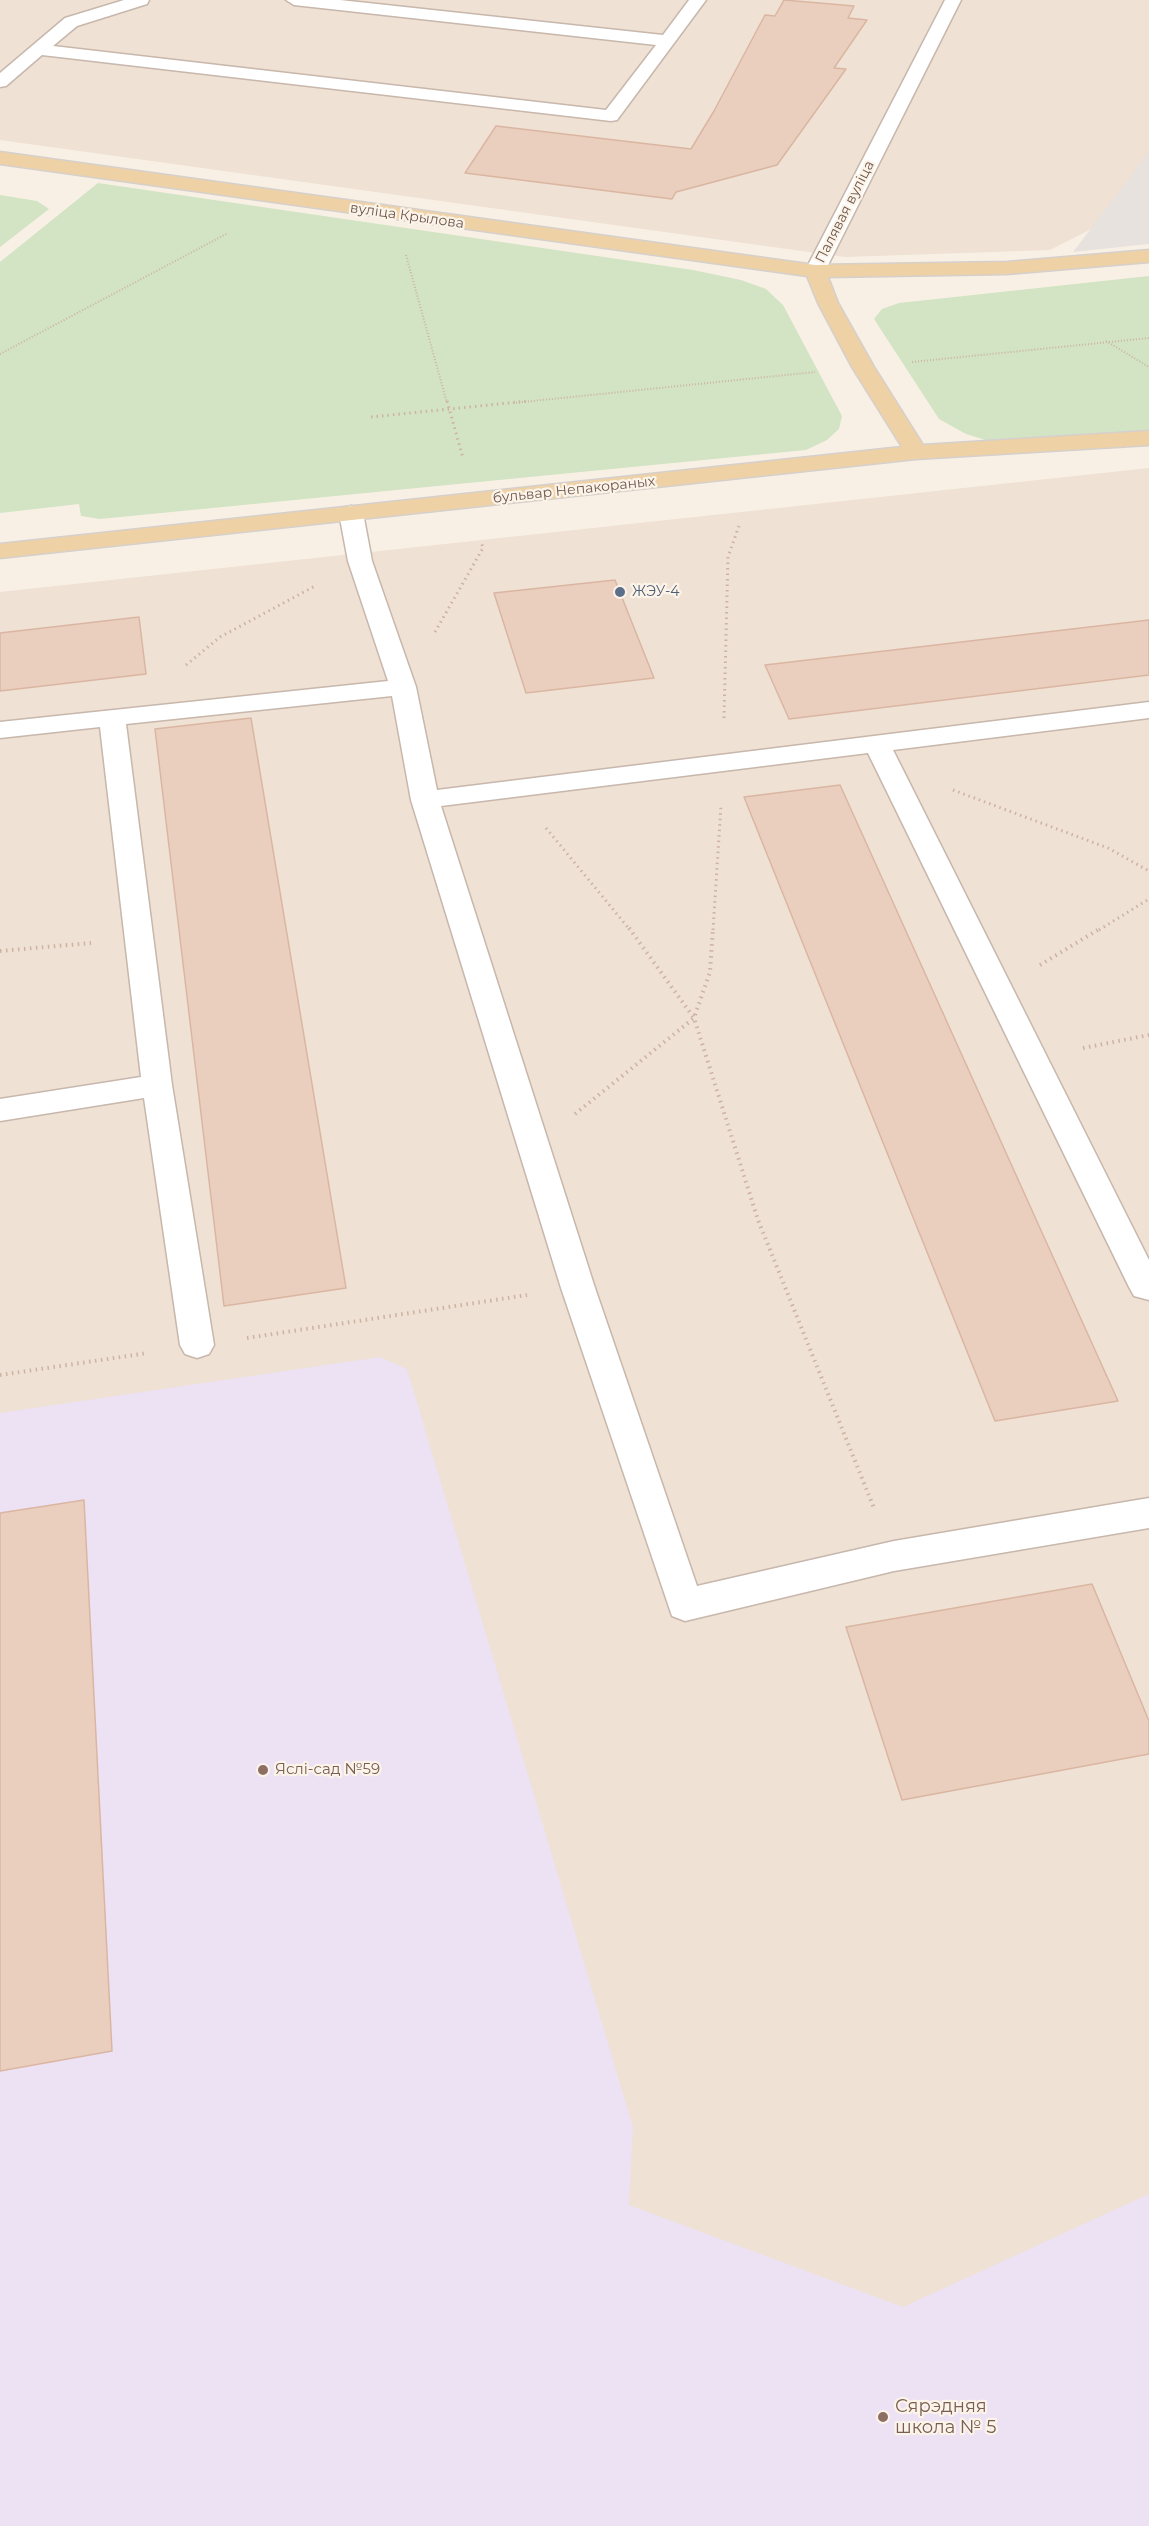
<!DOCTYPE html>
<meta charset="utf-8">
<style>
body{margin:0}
canvas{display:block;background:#f8f0e4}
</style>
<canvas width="1149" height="2526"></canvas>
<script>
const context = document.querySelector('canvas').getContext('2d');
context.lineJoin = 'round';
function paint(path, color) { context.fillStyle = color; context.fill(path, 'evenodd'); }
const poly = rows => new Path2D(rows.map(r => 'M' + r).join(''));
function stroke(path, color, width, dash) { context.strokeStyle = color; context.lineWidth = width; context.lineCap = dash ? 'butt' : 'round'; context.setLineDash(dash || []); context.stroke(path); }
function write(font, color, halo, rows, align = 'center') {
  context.font = font + ' Montserrat,sans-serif'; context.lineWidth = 4.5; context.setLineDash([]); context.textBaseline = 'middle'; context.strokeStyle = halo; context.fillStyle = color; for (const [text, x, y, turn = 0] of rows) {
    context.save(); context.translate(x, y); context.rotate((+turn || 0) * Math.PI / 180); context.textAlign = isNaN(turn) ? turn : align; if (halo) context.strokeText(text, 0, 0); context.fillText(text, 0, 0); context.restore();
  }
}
const residential = poly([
 [0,0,1149,0,1149,164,1115,217,1050,250,845,257,0,140],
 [1149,468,1149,2526,0,2526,0,592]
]);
const industrial = poly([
 [1149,152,1149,244,1073,252]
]);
const education = poly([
 [380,1357,407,1369,633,2127,629,2205,903,2307,1149,2194,1149,2526,0,2526,0,1413]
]);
const green = poly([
 [98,183,693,270,741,280,766,289,783,305,842,416,839,429,827,440,806,450,100,519,81,516,79,504,0,513,0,262],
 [0,195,37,201,49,209,0,247],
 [1149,276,1149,431,998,444,966,434,939,419,874,319,882,309,899,303]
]);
const building = poly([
 [784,0,854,6,848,18,867,20,834,68,846,69,777,165,676,192,672,199,465,173,496,126,691,149,714,111,765,15,775,16,784,0],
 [615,580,654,678,526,693,494,593,615,580],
 [139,617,146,674,0,691,0,633,139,617],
 [1149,620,1149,675,789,719,765,665,1149,620],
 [251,718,346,1288,224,1306,155,729,251,718],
 [840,785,1118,1401,995,1421,744,797,840,785],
 [84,1500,112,2051,0,2071,0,1513,84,1500],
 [1092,1584,1149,1721,1149,1754,902,1800,846,1627,1092,1584]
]);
const pathFar2 = poly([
 [406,255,447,403],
 [1106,341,1149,367],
 [0,354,228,233],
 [912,362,1149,338],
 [513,403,815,372]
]);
const pathFar1 = poly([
 [447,401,463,458],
 [371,417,528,401],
 [435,632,483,548,481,542],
 [186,665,220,637,317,585],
 [724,718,728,557,740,523],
 [953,790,1108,848,1149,871],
 [546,828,630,930],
 [713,930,721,806],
 [1099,930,1149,899]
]);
const path = poly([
 [629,928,694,1018,758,1220,874,1508],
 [0,951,91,943],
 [1040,965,1101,928],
 [1083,1048,1149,1035],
 [575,1114,694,1018,710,972,713,928],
 [247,1338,527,1295],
 [0,1375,148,1353]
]);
const minor = poly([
 [124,0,149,0,147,4,77,26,53,46,606,110,656,45,294,5,286,0,340,0,663,35,689,0,706,0,617,120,611,121,42,55,6,86,0,87,0,73,65,18,124,0],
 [945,0,961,0,825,271,822,275,815,277,808,275,805,271,945,0],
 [351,506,359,508,363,513,372,561,416,687,437,790,1149,702,1149,718,893,750,1149,1260,1149,1300,1134,1296,1129,1287,868,753,441,806,595,1288,697,1586,894,1541,1149,1498,1149,1528,894,1571,685,1621,672,1616,561,1288,411,800,392,696,126,724,172,1085,214,1345,209,1354,197,1358,185,1354,180,1345,144,1098,0,1121,0,1099,141,1077,100,727,0,738,0,722,388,681,348,561,339,513,343,508,351,506]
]);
const major = poly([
 [0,152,815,265,1007,262,1149,250,1149,262,1007,274,828,277,838,303,874,367,923,445,1149,431,1149,445,916,459,0,558,0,544,902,447,852,367,818,303,807,276,0,164,0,152]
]);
const markers = [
 [620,592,6,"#5c6f8a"],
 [263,1770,6,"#8d6e63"],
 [883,2417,6,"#8d6e63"]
];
const farStreetnames = [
 ["Палявая вуліца",845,212,-63],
 ["вуліца Крылова",407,216,8],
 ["бульвар Непакораных",574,490,-6]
];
const farServicenames = [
 ["ЖЭУ-4",632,592]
];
const educationNames = [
 ["Яслі-сад №59",275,1770]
];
const nearEducationnames = [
 ["Сярэдняя",895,2407],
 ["школа № 5",895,2428]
];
paint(residential, '#efe1d3');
paint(industrial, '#e8e2de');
paint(education, '#ede1f4');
paint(green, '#d2e4c4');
paint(building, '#eacfbf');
stroke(building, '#dab6a2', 1.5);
stroke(minor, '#c7b7ac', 3);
stroke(major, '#d6d0cd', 3);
stroke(pathFar2, '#ceb2a3', 2, [1, 2]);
stroke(pathFar1, '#ceb2a3', 3, [1.5, 4]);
stroke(path, '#ceb2a3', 4, [1.5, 4.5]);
paint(minor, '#fff');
paint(major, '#eed1a5');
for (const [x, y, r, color] of markers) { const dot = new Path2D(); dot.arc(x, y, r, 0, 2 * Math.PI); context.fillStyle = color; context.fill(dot); stroke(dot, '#fcf4e9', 2); }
write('14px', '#6d574d', '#fcf4e9', farStreetnames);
write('14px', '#4e5e75', '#fcf4e9', farServicenames, 'left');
write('15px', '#785e54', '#fcf4e9', educationNames, 'left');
write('18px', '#785e54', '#fcf4e9', nearEducationnames, 'left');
</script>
